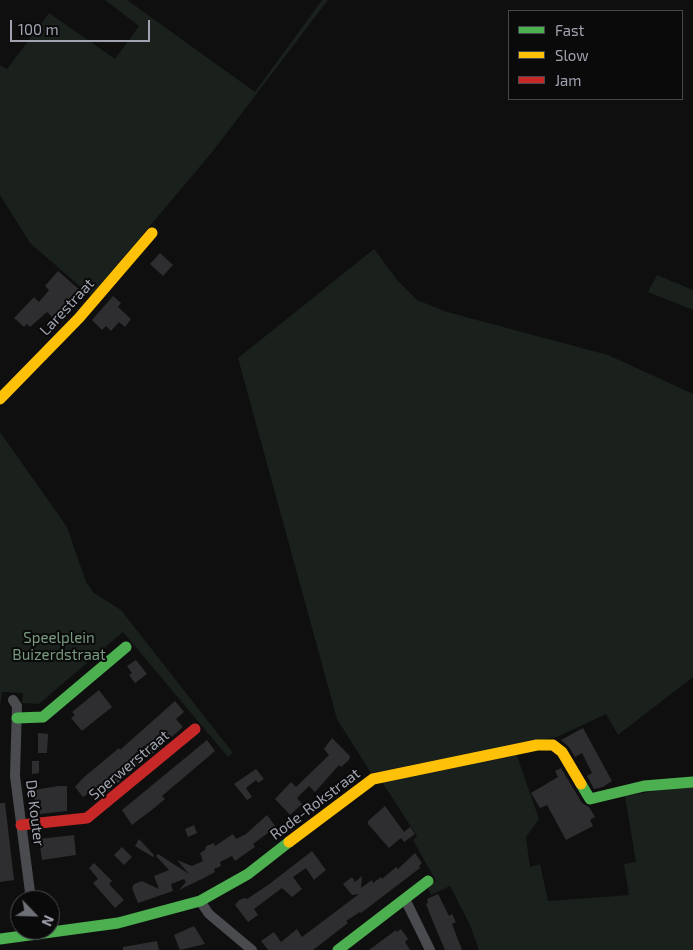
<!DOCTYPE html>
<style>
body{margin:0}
#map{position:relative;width:693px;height:950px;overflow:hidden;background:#0f0f10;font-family:"Exo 2",sans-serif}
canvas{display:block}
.legend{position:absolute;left:508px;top:10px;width:175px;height:90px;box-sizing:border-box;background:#0a0a0b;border:1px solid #46484d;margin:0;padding:6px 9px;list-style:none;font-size:15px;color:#a1a4b0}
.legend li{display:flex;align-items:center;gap:10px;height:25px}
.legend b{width:25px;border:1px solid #46484d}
.north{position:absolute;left:10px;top:890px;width:50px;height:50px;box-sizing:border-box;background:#0a0a0b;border:1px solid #46484d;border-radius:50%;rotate:114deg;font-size:14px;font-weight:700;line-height:20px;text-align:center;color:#a1a4b0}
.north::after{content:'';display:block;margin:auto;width:18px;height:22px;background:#6e7078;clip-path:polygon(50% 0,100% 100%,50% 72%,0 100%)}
.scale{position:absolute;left:10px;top:20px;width:140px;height:22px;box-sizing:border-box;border:2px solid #a1a4b0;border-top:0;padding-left:6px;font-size:15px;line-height:18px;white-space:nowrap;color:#a1a4b0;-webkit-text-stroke:4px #0a0a0b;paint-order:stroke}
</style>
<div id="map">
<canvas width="693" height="950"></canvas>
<ul class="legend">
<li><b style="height:6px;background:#4caf50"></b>Fast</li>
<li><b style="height:6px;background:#ffc107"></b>Slow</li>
<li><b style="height:6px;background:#c62828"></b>Jam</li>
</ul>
<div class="north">N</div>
<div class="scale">100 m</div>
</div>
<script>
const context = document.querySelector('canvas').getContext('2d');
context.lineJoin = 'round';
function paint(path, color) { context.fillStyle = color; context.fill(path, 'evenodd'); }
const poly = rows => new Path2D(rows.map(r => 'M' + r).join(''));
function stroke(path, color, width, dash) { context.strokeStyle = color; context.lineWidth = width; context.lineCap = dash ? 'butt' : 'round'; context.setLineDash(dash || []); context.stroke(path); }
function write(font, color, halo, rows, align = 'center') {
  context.font = font + ' "Exo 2",sans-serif'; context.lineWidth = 4; context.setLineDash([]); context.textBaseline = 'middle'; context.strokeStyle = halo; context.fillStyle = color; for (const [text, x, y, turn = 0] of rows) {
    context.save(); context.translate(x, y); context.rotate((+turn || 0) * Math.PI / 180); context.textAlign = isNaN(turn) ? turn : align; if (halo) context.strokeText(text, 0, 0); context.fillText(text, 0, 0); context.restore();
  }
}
const green = poly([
 [105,0,127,0,255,92,322,0,328,0,213,151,91,296,30,243,0,195,0,65,7,69,49,13,115,59,139,26],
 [374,249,398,281,417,300,447,312,608,355,693,394,693,677,618,735,606,714,557,737,371,773,337,719,238,358],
 [657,275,693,290,693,310,648,292],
 [0,432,67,527,86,582,94,593,121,610,233,753,228,757,123,632,39,704,22,703,23,693,2,692,0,708],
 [516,753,539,819,526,837,530,867,540,864,548,901,629,895,624,864,636,862,625,796,693,785,693,950,479,950,470,925,450,886,431,895,427,886,436,881,413,840,417,836,382,782]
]);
const building = poly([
 [160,253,173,265,163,276,150,264],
 [58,271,82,292,57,322,47,312,30,327,27,324,24,327,14,318,34,297,39,302,49,290,45,286],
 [113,296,121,303,118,307,131,319,125,327,119,322,111,331,106,326,102,330,92,320],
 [136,660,147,674,135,683,129,675,132,673,127,666],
 [99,690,112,707,82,731,71,718,75,715,72,712],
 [175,701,184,712,176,719,183,727,151,755,144,746,133,756,140,764,96,802,89,793,83,797,75,787,83,778,119,748,120,750],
 [583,728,612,781,603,787,594,789,587,776,592,773,582,753,575,757,569,747,561,740],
 [38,733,48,734,47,753,38,753],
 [332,738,350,756,349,760,341,767,339,765,315,792,309,786,297,798,302,804,290,815,275,799,291,782,296,787,329,755,324,749],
 [207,740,215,751,162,796,165,799,153,809,132,825,122,810],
 [32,761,39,761,39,773,32,774],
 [561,768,582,803,589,807,595,817,590,820,593,826,566,840,547,805,540,808,531,793,558,777,555,771],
 [256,769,264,779,258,783,256,780,246,788,252,797,247,800,234,784],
 [58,786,67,786,67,811,40,814,39,804,35,804,34,790],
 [0,803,5,803,14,880,0,882],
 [385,806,404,832,410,827,415,834,404,842,401,838,389,848,368,824,368,821],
 [267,815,276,827,253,844,255,847,235,861,232,856,220,862,221,866,214,869,215,872,204,878,179,890,186,882,184,879,171,884,173,891,138,903,132,888,134,884,142,881,159,889,154,876,169,870,156,856,158,854,189,874,177,860,192,866,203,861,200,853,205,850,206,846,214,843,215,846,233,834,236,839,246,834],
 [194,825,197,833,188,837,185,829],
 [74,835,76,855,42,860,39,839],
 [139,839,154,855,153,857,135,846],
 [122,847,132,857,124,865,114,855],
 [312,851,326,870,314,880,306,868,293,877,302,889,292,897,282,888,254,909,258,915,248,922,235,905,239,900,245,898,247,899,268,885],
 [415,853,422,863,419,866,420,868,361,913,360,912,346,921,348,923,313,950,268,950,261,941,274,932,281,942,297,929,302,937,359,894,352,895,343,884,352,877,355,882,362,876,361,888,372,880,373,883,381,877,382,879,396,867,398,869],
 [94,863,112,881,109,884,124,900,115,908,93,883,98,879,89,868],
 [438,894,449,916,452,914,456,922,452,924,462,950,445,950,436,929,426,904,428,903,427,899],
 [194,926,205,944,180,950,174,935],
 [401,929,408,939,405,942,410,950,369,950,396,930,397,932],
 [157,941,159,950,123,950,123,947]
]);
const street = poly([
 [13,700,17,706,15,776,31,900],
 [405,899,430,950],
 [200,901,209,914,252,950]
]);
const fast = poly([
 [17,718,43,717,126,647],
 [581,784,590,799,644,786,693,782],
 [0,939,118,923,200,901,248,874,289,842],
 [338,950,428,881]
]);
const slow = poly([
 [0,399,79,318,152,233],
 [289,842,373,779,537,745,553,745,562,752,581,784]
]);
const jam = poly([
 [21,825,87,818,195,729]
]);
const streetNames = [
 ["Larestraat",67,307,-47],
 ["Sperwerstraat",129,765,-40],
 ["Rode-Rokstraat",315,804,-37],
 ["De Kouter",35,813,83]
];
const parkNames = [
 ["Speelplein",59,638],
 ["Buizerdstraat",59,655]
];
paint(green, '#1a201b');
paint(building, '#2e2e30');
stroke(street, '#4a4b4e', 10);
stroke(fast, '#4caf50', 11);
stroke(slow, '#ffc107', 11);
stroke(jam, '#c62828', 11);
write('15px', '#a1a4b0', '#0a0a0b', streetNames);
write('15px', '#799a7f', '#0a0a0b', parkNames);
</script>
